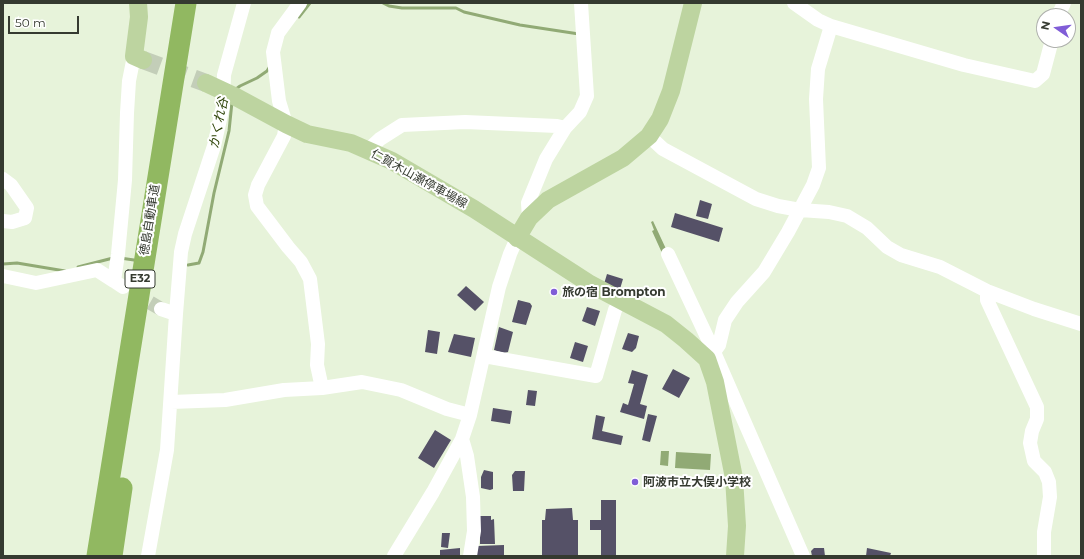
<!DOCTYPE html>
<meta charset="utf-8">
<style>
body{margin:0}
#map{position:relative;width:1084px;height:559px;overflow:hidden;background:#e7f3da;font-family:Montserrat,sans-serif}
canvas{display:block}
.frame{position:absolute;inset:0;border:4px solid #353a30;pointer-events:none}
.north{position:absolute;left:1036px;top:8px;width:40px;height:40px;box-sizing:border-box;background:#fff;border:1px solid #aeb0ac;border-radius:50%;rotate:283deg;font-size:11px;font-weight:700;line-height:16px;text-align:center;color:#353a30}
.north::after{content:'';display:block;margin:auto;width:14px;height:18px;background:#805dd7;clip-path:polygon(50% 0,100% 100%,50% 72%,0 100%)}
.scale{position:absolute;left:8px;top:16px;width:71px;height:18px;box-sizing:border-box;border:2px solid #353a30;border-top:0;padding-left:5px;font-size:12px;line-height:14px;white-space:nowrap;color:#353a30;-webkit-text-stroke:3px #fff;paint-order:stroke}
</style>
<div id="map">
<canvas width="1084" height="559"></canvas>
<div class="frame"></div>
<div class="north">N</div>
<div class="scale">50 m</div>
</div>
<script>
const context = document.querySelector('canvas').getContext('2d');
context.lineJoin = 'round';
function paint(path, color) { context.fillStyle = color; context.fill(path, 'evenodd'); }
const poly = rows => new Path2D(rows.map(r => 'M' + r).join(''));
function stroke(path, color, width, dash) { context.strokeStyle = color; context.lineWidth = width; context.lineCap = dash ? 'butt' : 'round'; context.setLineDash(dash || []); context.stroke(path); }
function write(font, color, halo, rows, align = 'center') {
  context.font = font + ' Montserrat,"Noto Sans JP",sans-serif'; context.lineWidth = 4; context.setLineDash([]); context.textBaseline = 'middle'; context.strokeStyle = halo; context.fillStyle = color; for (const [text, x, y, turn = 0] of rows) {
    context.save(); context.translate(x, y); context.rotate((+turn || 0) * Math.PI / 180); context.textAlign = isNaN(turn) ? turn : align; if (halo) context.strokeText(text, 0, 0); context.fillText(text, 0, 0); context.restore();
  }
}
const water = poly([
 [653,221,667,251,662,253,652,231,654,230,651,222],
 [661,451,669,451,668,466,660,465],
 [676,452,711,454,710,470,675,468]
]);
const stream = poly([
 [383,3,389,6,402,8,456,8,464,12,520,25,579,34],
 [299,17,310,3],
 [236,89,240,86,257,78,267,71,270,66],
 [120,258,134,260],
 [3,264,17,263,65,271],
 [188,265,199,263,203,252,214,193,229,131,232,102],
 [78,267,113,258]
]);
const building = poly([
 [700,200,712,204,708,219,696,216],
 [675,213,723,228,719,242,671,227],
 [607,274,623,279,620,289,604,284],
 [466,286,484,302,475,311,457,295],
 [518,300,530,303,532,306,526,325,512,322],
 [587,307,600,311,595,326,582,321],
 [499,327,513,332,508,352,504,353,494,350],
 [428,330,440,332,437,354,425,352],
 [628,333,639,336,636,348,632,352,622,349],
 [454,334,475,338,471,357,448,352],
 [575,342,588,346,583,362,570,358],
 [673,369,690,378,679,398,662,389],
 [632,370,648,375,640,404,647,406,644,419,620,412,623,403,628,405,634,384,628,383],
 [528,390,537,391,535,406,526,405],
 [493,408,512,411,510,424,491,421],
 [648,414,657,416,650,442,642,440],
 [596,415,605,417,602,431,623,436,621,445,592,439],
 [435,430,451,440,434,468,418,458],
 [484,470,493,472,493,489,490,490,481,488,481,477],
 [515,471,525,471,524,491,513,491,512,475],
 [601,500,616,500,616,556,601,556,601,530,590,530,590,520,601,520],
 [572,508,573,520,578,520,578,556,542,556,542,520,545,520,546,509],
 [480,516,491,516,491,520,494,519,495,544,480,544],
 [442,533,450,533,448,548,441,547],
 [504,545,504,556,477,556,477,546],
 [460,548,460,556,440,556,440,550],
 [814,548,824,548,825,556,812,556,811,551],
 [867,548,891,553,890,556,866,556]
]);
const minorTunnel = poly([
 [132,292,161,309]
]);
const majorTunnel = poly([
 [143,60,206,83]
]);
const minor = poly([
 [300,3,278,33,273,52,279,101,286,124,284,136,258,185,255,195,257,206,288,247,301,262,310,279,318,344,317,365,322,388],
 [794,3,818,20,831,26,964,65,1035,81,1043,74,1052,40],
 [1058,16,1064,3],
 [649,136,663,149,756,199,778,206,800,210,829,212,847,216,867,228,887,247,901,255,940,267,987,291,1034,309,1081,324],
 [368,150,380,139,402,125,465,122,557,126,565,128],
 [3,179,11,185,27,208,25,218,12,222,3,221],
 [529,218,528,203,546,159,565,128,580,112,587,96,581,3],
 [668,254,714,352,803,556],
 [3,276,36,283,97,270,114,281],
 [123,287,114,281,118,254,125,180,127,113,129,81,134,56],
 [987,291,987,300,1037,407,1037,419,1032,431,1030,443,1034,461,1045,472,1049,482,1050,497,1044,532,1044,556],
 [161,309,176,314],
 [484,356,596,376,615,310,620,300],
 [707,359,714,352,719,345,725,320,737,302,764,272,788,232,813,185,819,168,816,99,818,69,831,26],
 [171,402,225,400,284,390,322,388,362,382,401,390,447,409,470,415],
 [462,439,467,456,473,497,474,531,470,556],
 [148,556,167,450,176,314,181,252,185,234,214,146,223,106,224,75,244,3],
 [394,556,433,492,462,439,470,415,499,287,510,254,517,238]
]);
const major = poly([
 [138,3,139,17,134,56,143,60],
 [206,83,236,97,286,124,307,134,351,143,392,161,474,209,590,284,666,324,686,340,707,359,715,382,734,478,737,526,735,556],
 [517,238,529,218,548,200,623,158,649,136,660,119,671,91,693,3]
]);
const highway = poly([
 [97,556,186,3],
 [112,556,122,488]
]);
const markers = [
 [554,292,4,"#805dd7"],
 [635,482,4,"#805dd7"]
];
const shields = [
 [140,279,30]
];
const shieldNames = [
 ["E32",140,279]
];
const streetNames = [
 ["仁賀木山瀬停車場線",419,179,29],
 ["徳島自動車道",150,220,-81]
];
const poiNames = [
 ["旅の宿 Brompton",562,292],
 ["阿波市立大俣小学校",643,482]
];
const waterNames = [
 ["かくれ谷",219,123,-79]
];
paint(water, '#91aa75');
stroke(stream, '#91aa75', 3);
paint(building, '#555167');
stroke(minorTunnel, '#c3ceb8', 14, [14, 7]);
stroke(majorTunnel, '#c3ceb8', 18, [18, 9]);
stroke(minor, '#fff', 14);
stroke(major, '#bdd4a0', 18);
stroke(highway, '#91b861', 21);
for (const [x, y, r, color] of markers) { const dot = new Path2D(); dot.arc(x, y, r, 0, 2 * Math.PI); context.fillStyle = color; context.fill(dot); stroke(dot, '#fff', 1.5); }
for (const [x, y, w] of shields) { const box = new Path2D(); box.roundRect(x - w / 2, y - 9, w, 18, 3); context.fillStyle = '#fff'; context.fill(box); stroke(box, '#353a30', 1); }
write('bold 11px', '#353a30', null, shieldNames);
write('12px', '#353a30', '#fff', streetNames);
write('bold 12px', '#353a30', '#fff', poiNames, 'left');
write('italic 13px', '#2b4104', '#fff', waterNames);
</script>
